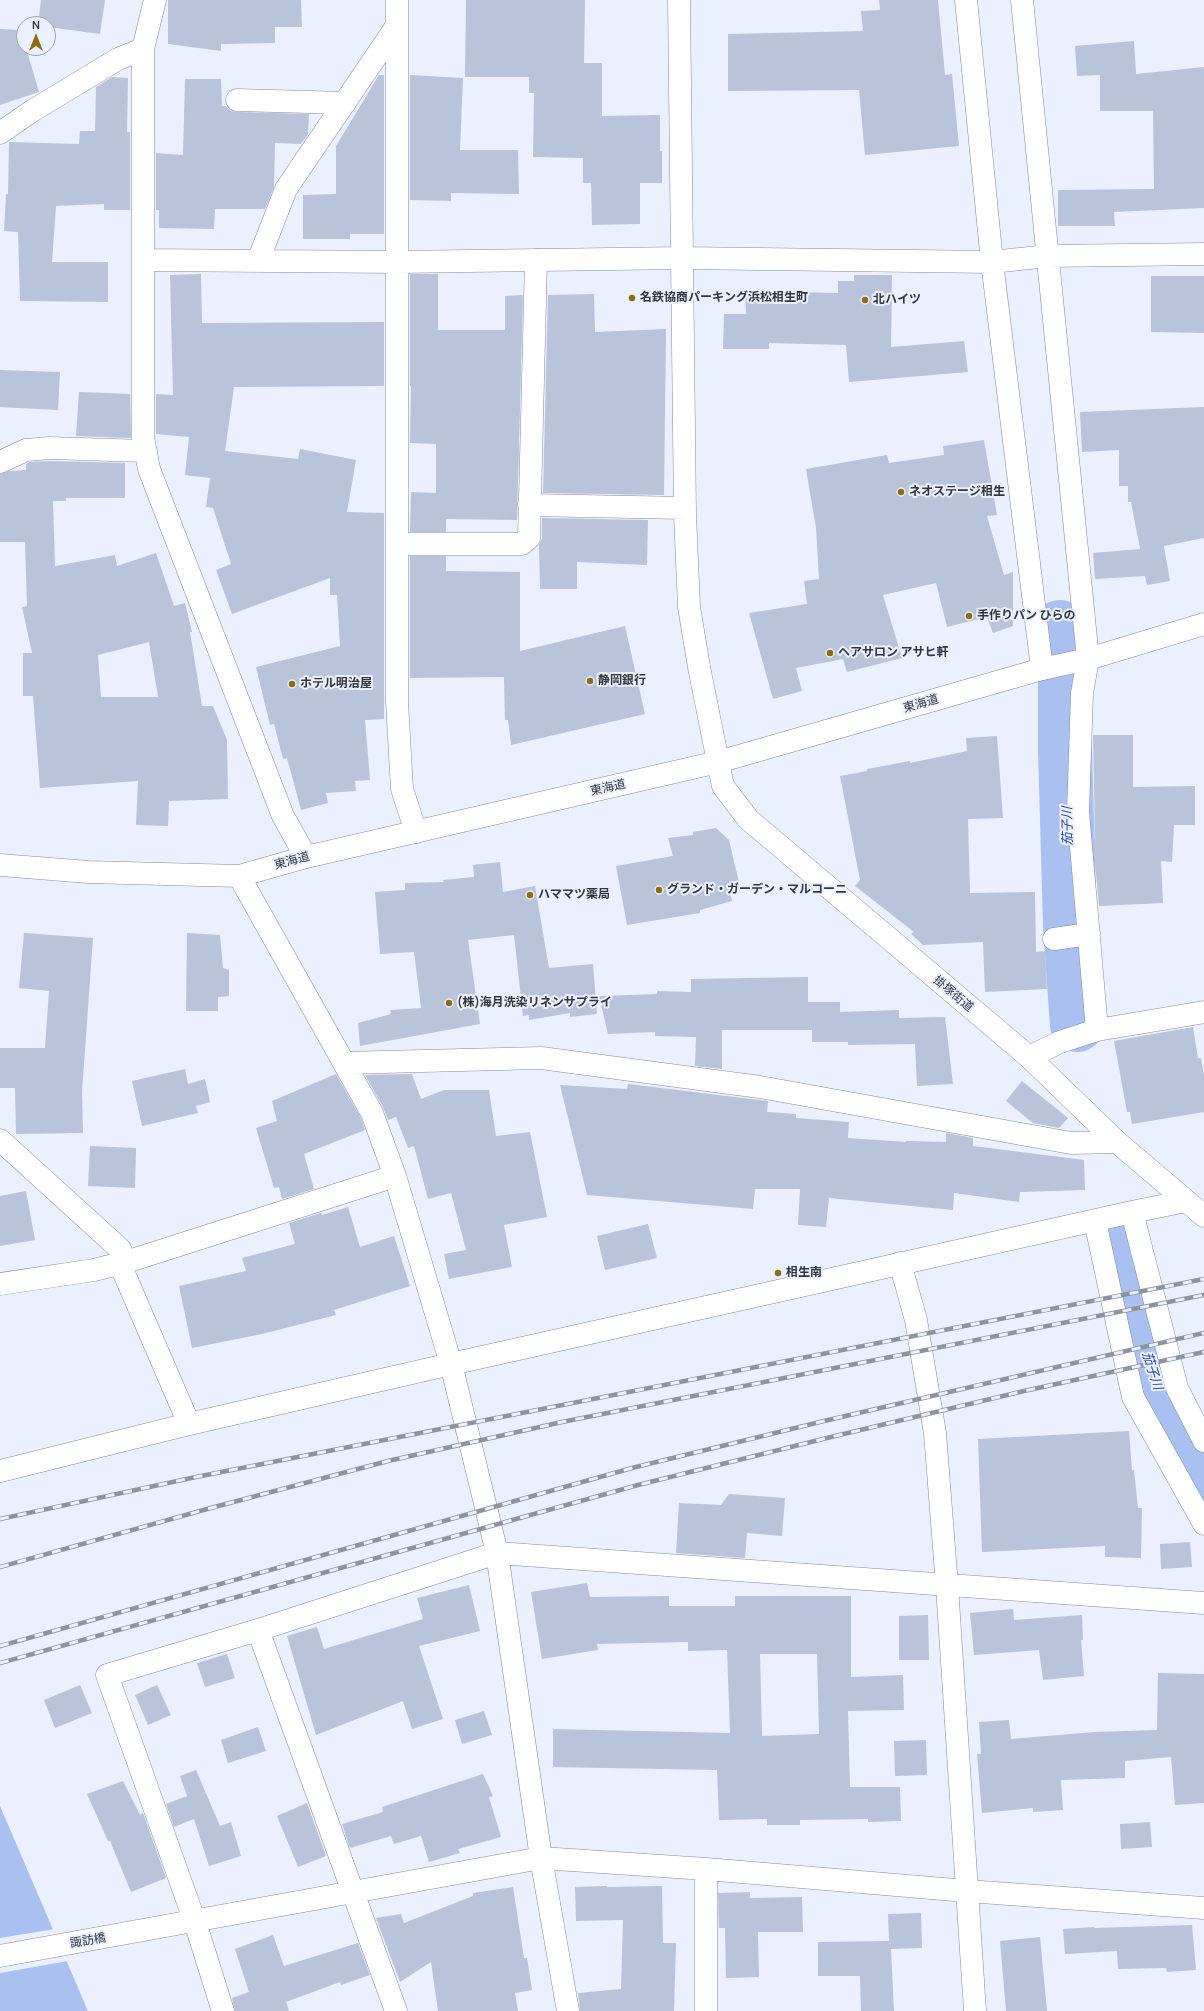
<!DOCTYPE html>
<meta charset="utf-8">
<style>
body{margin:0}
#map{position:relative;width:1204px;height:2011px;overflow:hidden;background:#eaf0fe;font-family:Manrope,sans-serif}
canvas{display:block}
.north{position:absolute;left:16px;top:16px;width:40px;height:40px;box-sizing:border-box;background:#eaf0fe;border:1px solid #a0a6b1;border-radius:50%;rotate:0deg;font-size:11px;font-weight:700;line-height:16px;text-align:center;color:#32363e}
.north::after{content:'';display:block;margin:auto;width:14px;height:18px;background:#906c11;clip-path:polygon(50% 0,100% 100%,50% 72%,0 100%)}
</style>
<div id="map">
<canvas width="1204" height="2011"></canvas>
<div class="north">N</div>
</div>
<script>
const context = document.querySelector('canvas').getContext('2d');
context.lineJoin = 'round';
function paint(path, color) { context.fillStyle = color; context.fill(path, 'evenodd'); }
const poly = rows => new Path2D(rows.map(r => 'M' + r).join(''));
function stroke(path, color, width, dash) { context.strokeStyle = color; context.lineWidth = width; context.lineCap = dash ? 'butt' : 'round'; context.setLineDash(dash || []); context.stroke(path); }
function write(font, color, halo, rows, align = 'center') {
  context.font = font + ' Manrope,"Noto Sans JP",sans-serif'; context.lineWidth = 4; context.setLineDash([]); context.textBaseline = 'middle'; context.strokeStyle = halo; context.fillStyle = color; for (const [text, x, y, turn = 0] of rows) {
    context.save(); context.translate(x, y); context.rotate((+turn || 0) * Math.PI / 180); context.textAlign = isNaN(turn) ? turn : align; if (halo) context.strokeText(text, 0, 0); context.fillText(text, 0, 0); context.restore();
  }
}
const water = poly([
 [0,1806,88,2011,0,2011]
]);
const pier = poly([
 [55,1929,68,1961,0,1973,0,1938]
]);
const river = poly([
 [1060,627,1065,672,1065,749,1070,926,1077,1025],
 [1122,1251,1125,1283,1156,1387,1204,1484]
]);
const building = poly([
 [41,0,105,0,100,34,48,27,48,24,38,24],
 [168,0,301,0,302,27,275,27,275,43,221,44,221,51,168,44],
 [466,0,585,0,584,63,602,63,602,116,660,115,660,151,662,151,662,183,640,183,640,224,592,225,591,183,583,183,583,158,533,157,534,93,529,93,529,77,465,77],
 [879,0,938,0,945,75,952,74,959,146,865,155,859,90,728,91,728,34,863,31,861,11,880,10],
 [0,29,20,30,24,48,26,48,39,92,0,105],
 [1134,41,1136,74,1204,67,1204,208,1114,212,1115,226,1058,226,1058,190,1154,189,1153,111,1100,111,1100,75,1077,76,1075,46],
 [379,75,384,75,384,234,350,234,350,239,303,239,303,195,336,194,336,146],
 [410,75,463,78,460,150,518,150,519,194,451,193,451,201,410,200],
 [112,77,128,78,127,132,130,132,130,210,104,210,104,204,56,206,52,262,108,262,108,302,20,301,18,232,4,231,6,194,8,194,9,142,79,144,80,131,95,131,96,87],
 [185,79,221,79,222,106,226,106,231,111,236,112,309,114,308,134,301,144,275,143,274,187,265,209,215,209,214,229,159,228,159,210,156,210,156,153,183,155],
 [201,274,202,323,384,322,384,386,234,387,225,451,298,459,300,449,356,460,347,512,384,513,384,719,365,720,370,780,355,781,356,791,326,793,328,803,301,810,287,758,283,759,274,724,270,725,256,667,340,646,337,595,330,595,330,578,232,614,216,570,231,564,213,508,206,507,210,478,185,475,189,437,156,434,156,394,173,395,170,275],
 [410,274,438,274,438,330,505,330,505,296,523,295,517,520,446,519,446,532,410,532,411,492,436,493,436,444,410,443,411,386,410,386],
 [854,275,892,275,891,347,964,341,968,372,849,382,846,345,769,343,769,349,723,349,724,314,746,314,745,291,838,293,838,281,854,281],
 [1151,276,1204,276,1204,333,1151,332],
 [594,294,595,332,666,329,664,495,543,493,548,295],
 [0,370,60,372,58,410,0,407],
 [79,392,130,394,131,438,76,436],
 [1204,407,1204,538,1164,546,1170,581,1147,585,1145,576,1095,579,1093,553,1140,549,1131,502,1128,502,1128,486,1119,486,1119,450,1082,452,1080,412],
 [984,440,997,515,987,516,1004,575,1013,572,1013,626,993,633,987,617,947,627,936,583,883,595,902,658,847,672,843,659,796,668,802,691,773,699,749,613,807,604,804,581,819,579,816,528,806,469,887,455,889,463,944,455,943,446],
 [49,461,125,463,125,498,66,498,66,501,53,501,55,566,115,555,117,566,156,553,174,606,185,603,192,632,190,632,202,706,213,706,227,740,228,799,169,801,168,826,136,825,138,781,40,788,33,696,23,696,23,653,32,653,22,607,27,606,25,542,0,542,0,474,10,471,26,470,26,464,29,462],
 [149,642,158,697,101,697,98,655],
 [542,518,648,520,647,565,577,562,577,589,540,589,539,545,542,538],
 [410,556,446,556,446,571,520,572,520,651,625,626,645,714,511,745,508,720,505,720,504,677,410,678],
 [1093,735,1133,735,1133,787,1195,786,1195,825,1174,825,1172,862,1161,861,1163,903,1099,906,1093,839,1095,839],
 [997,736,1003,818,968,819,970,893,1035,892,1036,952,1045,951,1047,989,985,992,983,942,923,945,911,934,914,932,855,886,860,880,840,776,867,771,867,769,910,761,910,763,967,751,966,738],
 [716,828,729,840,741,891,730,893,732,901,700,910,700,913,627,925,616,866,673,856,668,838,693,835,693,832],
 [500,862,503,892,535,886,549,968,593,964,597,1014,570,1017,570,1013,529,1020,529,1015,523,1016,514,935,468,940,480,1024,360,1046,358,1023,391,1014,390,1010,421,1008,414,952,380,954,375,892,405,890,405,883,444,882,443,880,474,877,473,865],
 [24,933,93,938,82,1092,83,1133,16,1134,15,1088,0,1088,0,1048,45,1048,49,991,19,988],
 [187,933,220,935,223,968,229,970,229,996,218,997,218,1011,186,1011],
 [808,977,808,1002,840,1002,840,1012,899,1010,899,1018,945,1017,953,1084,917,1086,915,1044,848,1045,848,1042,812,1042,812,1030,722,1030,722,1069,695,1066,696,1037,655,1036,655,1032,608,1034,599,996,657,994,657,991,691,992,691,979],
 [1193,1027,1198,1058,1201,1058,1204,1075,1204,1112,1132,1124,1130,1112,1127,1112,1114,1041],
 [185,1069,188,1084,205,1079,210,1102,196,1106,198,1113,142,1126,132,1081],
 [336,1074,361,1118,365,1130,304,1154,314,1189,282,1199,279,1187,274,1188,256,1128,277,1121,272,1101],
 [412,1074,421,1099,444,1090,489,1090,496,1136,530,1132,547,1217,504,1225,512,1267,449,1279,444,1254,466,1250,451,1193,428,1199,414,1146,408,1148,396,1117,388,1120,383,1107,365,1075],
 [1022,1081,1068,1118,1059,1128,1033,1123,1006,1101],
 [628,1084,768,1101,767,1112,796,1114,796,1118,849,1122,848,1138,906,1142,906,1141,946,1142,946,1133,973,1138,973,1146,1084,1160,1085,1190,1020,1192,1019,1202,954,1193,953,1210,829,1198,826,1227,798,1225,800,1189,755,1189,753,1209,587,1195,560,1085,627,1089],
 [90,1146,136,1148,135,1188,88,1186],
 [26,1191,35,1240,0,1246,0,1196],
 [348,1207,360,1247,394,1236,410,1286,334,1310,336,1315,262,1334,192,1348,179,1286,246,1271,242,1258,295,1244,289,1223,321,1213,322,1215],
 [648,1224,657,1258,605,1270,597,1236],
 [1129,1431,1132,1470,1134,1470,1138,1508,1142,1508,1141,1558,1105,1557,1105,1546,982,1552,978,1439],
 [729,1494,785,1498,782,1536,747,1533,745,1558,676,1553,679,1503,721,1505],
 [1190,1542,1192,1567,1161,1569,1160,1544],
 [587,1583,590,1597,669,1596,669,1606,735,1606,735,1596,851,1596,851,1677,903,1675,904,1710,848,1711,850,1787,900,1787,901,1821,868,1822,868,1819,800,1820,800,1825,767,1825,767,1819,719,1820,717,1770,553,1767,553,1729,730,1733,727,1650,688,1651,688,1642,597,1644,598,1650,542,1659,531,1592],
 [760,1654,817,1654,819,1734,762,1736],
 [469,1585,480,1631,419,1646,443,1719,412,1729,403,1701,316,1735,287,1636,317,1627,324,1649,423,1619,417,1598],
 [1013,1609,1014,1620,1082,1615,1083,1640,1081,1640,1084,1676,1043,1680,1039,1650,974,1655,970,1613],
 [928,1615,929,1660,899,1660,899,1616],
 [227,1654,235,1678,205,1687,197,1663],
 [1158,1673,1204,1674,1204,1803,1175,1805,1171,1757,1125,1761,1125,1778,1061,1780,1063,1810,1033,1812,1033,1808,982,1813,977,1754,981,1754,979,1722,1009,1720,1011,1739,1095,1732,1157,1730],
 [80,1685,92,1713,55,1728,44,1700],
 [157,1685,171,1715,148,1725,135,1695],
 [484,1711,492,1735,462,1744,455,1720],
 [258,1727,266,1751,228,1763,221,1740],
 [926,1740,927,1775,895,1776,894,1741],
 [196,1770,220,1826,231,1822,241,1856,209,1866,194,1819,174,1827,166,1804,187,1796,180,1776],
 [483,1774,493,1796,489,1797,501,1837,458,1849,460,1853,429,1862,421,1836,394,1844,391,1836,350,1848,342,1824,383,1812,382,1807],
 [123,1781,140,1815,143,1813,166,1878,131,1892,110,1841,108,1841,87,1794],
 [307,1803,326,1856,298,1867,277,1816],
 [1150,1822,1152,1847,1121,1849,1120,1824],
 [607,1886,607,1887,662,1886,663,1943,676,1943,674,2011,580,2011,578,1993,621,1989,623,1920,576,1921,575,1887],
 [513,1887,524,1958,527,1958,532,1990,515,1993,518,2011,438,2011,431,1962,400,1982,376,1918,401,1914,404,1923,473,1896,473,1893],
 [750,1892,750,1898,802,1897,803,1932,758,1932,759,1977,726,1978,725,1928,719,1928,718,1893],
 [921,1913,922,1948,891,1949,894,2011,861,2011,860,1976,818,1976,818,1942,889,1941,888,1914],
 [1192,1925,1196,1970,1167,1972,1166,1968,1118,1969,1117,1951,1065,1954,1063,1929,1094,1927,1094,1928],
 [273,1935,284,1966,358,1943,370,1975,341,1985,340,1982,286,2002,289,2011,235,2011,232,1998,249,1992,235,1949],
 [1040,1937,1047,2011,1006,2011,1000,1941]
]);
const minor = poly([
 [155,0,143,49,143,437,149,469,283,816,306,857],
 [397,0,397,702,402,789,416,832],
 [679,0,685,515,689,607,699,667,718,762],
 [966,0,992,262,1042,669],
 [1022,0,1088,659,1082,693,1078,812,1097,1030],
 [237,100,345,103],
 [0,133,32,111,118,59,143,49],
 [143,260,398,262,682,258,992,262,1048,256,1204,254],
 [258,261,286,189,396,27],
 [0,462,26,450,49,448,146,451],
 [529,505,685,508],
 [397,544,522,544,529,538,536,260],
 [239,876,372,1113,395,1176,451,1364,497,1553,1204,1603],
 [1054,939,1089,934],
 [1029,1057,1060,1042,1097,1030,1204,1012],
 [344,1063,541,1058,760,1087,1071,1143,1117,1142],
 [0,1140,120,1249,126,1262],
 [1132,1212,1177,1388,1204,1441],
 [1095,1221,1133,1397,1204,1524],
 [900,1263,916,1320,935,1433,947,1586,975,2011],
 [120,1264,189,1424],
 [0,1284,94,1270,126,1262,395,1176],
 [0,1471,189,1424,451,1364,1132,1212,1186,1201],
 [258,1630,396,2011],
 [0,1956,541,1858,706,1869,967,1891,1204,1908],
 [223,2011,195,1922,107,1675,258,1630,497,1553,541,1858,568,2011],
 [706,2011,706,1869]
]);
const highway = poly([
 [718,762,723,786,748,819,1029,1057,1117,1142,1204,1216],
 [0,865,88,872,239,876,306,857,718,762,1042,669,1088,659,1204,624]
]);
const rail = poly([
 [0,1519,196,1477,1204,1279],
 [0,1567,207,1509,388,1461,562,1422,1204,1295],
 [0,1646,632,1468,824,1421,1204,1333],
 [0,1663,638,1485,831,1437,1024,1391,1204,1352]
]);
const markers = [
 [632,298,4,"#906c11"],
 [865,300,4,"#906c11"],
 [901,492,4,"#906c11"],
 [969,616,4,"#906c11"],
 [830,653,4,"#906c11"],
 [590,681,4,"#906c11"],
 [292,684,4,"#906c11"],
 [659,890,4,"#906c11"],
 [530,895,4,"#906c11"],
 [449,1003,4,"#906c11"],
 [778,1273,4,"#906c11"]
];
const poiNames = [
 ["名鉄協商パーキング浜松相生町",640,298],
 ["北ハイツ",873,300],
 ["ネオステージ相生",909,492],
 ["手作りパン ひらの",977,616],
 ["ヘアサロン アサヒ軒",838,653],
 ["静岡銀行",598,681],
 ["ホテル明治屋",300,684],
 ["グランド・ガーデン・マルコーニ",667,890],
 ["ハママツ薬局",538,895],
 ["(株)海月洗染リネンサプライ",457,1003],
 ["相生南",786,1273]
];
const streetNames = [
 ["東海道",921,704,-16],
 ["東海道",608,788,-13],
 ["東海道",292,861,-15],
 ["掛塚街道",953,994,40],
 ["諏訪橋",88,1941,-10]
];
const waterNames = [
 ["茄子川",1068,826,-91],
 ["茄子川",1152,1371,72]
];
paint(water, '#aac0f0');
paint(pier, '#eaf0fe');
stroke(river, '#aac0f0', 54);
paint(building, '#b9c3d9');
stroke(minor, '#818b9f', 23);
stroke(highway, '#818b9f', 23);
stroke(minor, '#fff', 22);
stroke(highway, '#fff', 22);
stroke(rail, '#8e939e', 4.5);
stroke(rail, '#eaf0fe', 3, [9]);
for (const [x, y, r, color] of markers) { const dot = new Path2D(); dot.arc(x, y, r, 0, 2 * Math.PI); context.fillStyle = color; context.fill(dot); stroke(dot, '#eaf0fe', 1.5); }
write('bold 12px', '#32363e', '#eaf0fe', poiNames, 'left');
write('12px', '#32363e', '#eaf0fe', streetNames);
write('italic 13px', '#2849a4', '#eaf0fe', waterNames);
</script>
